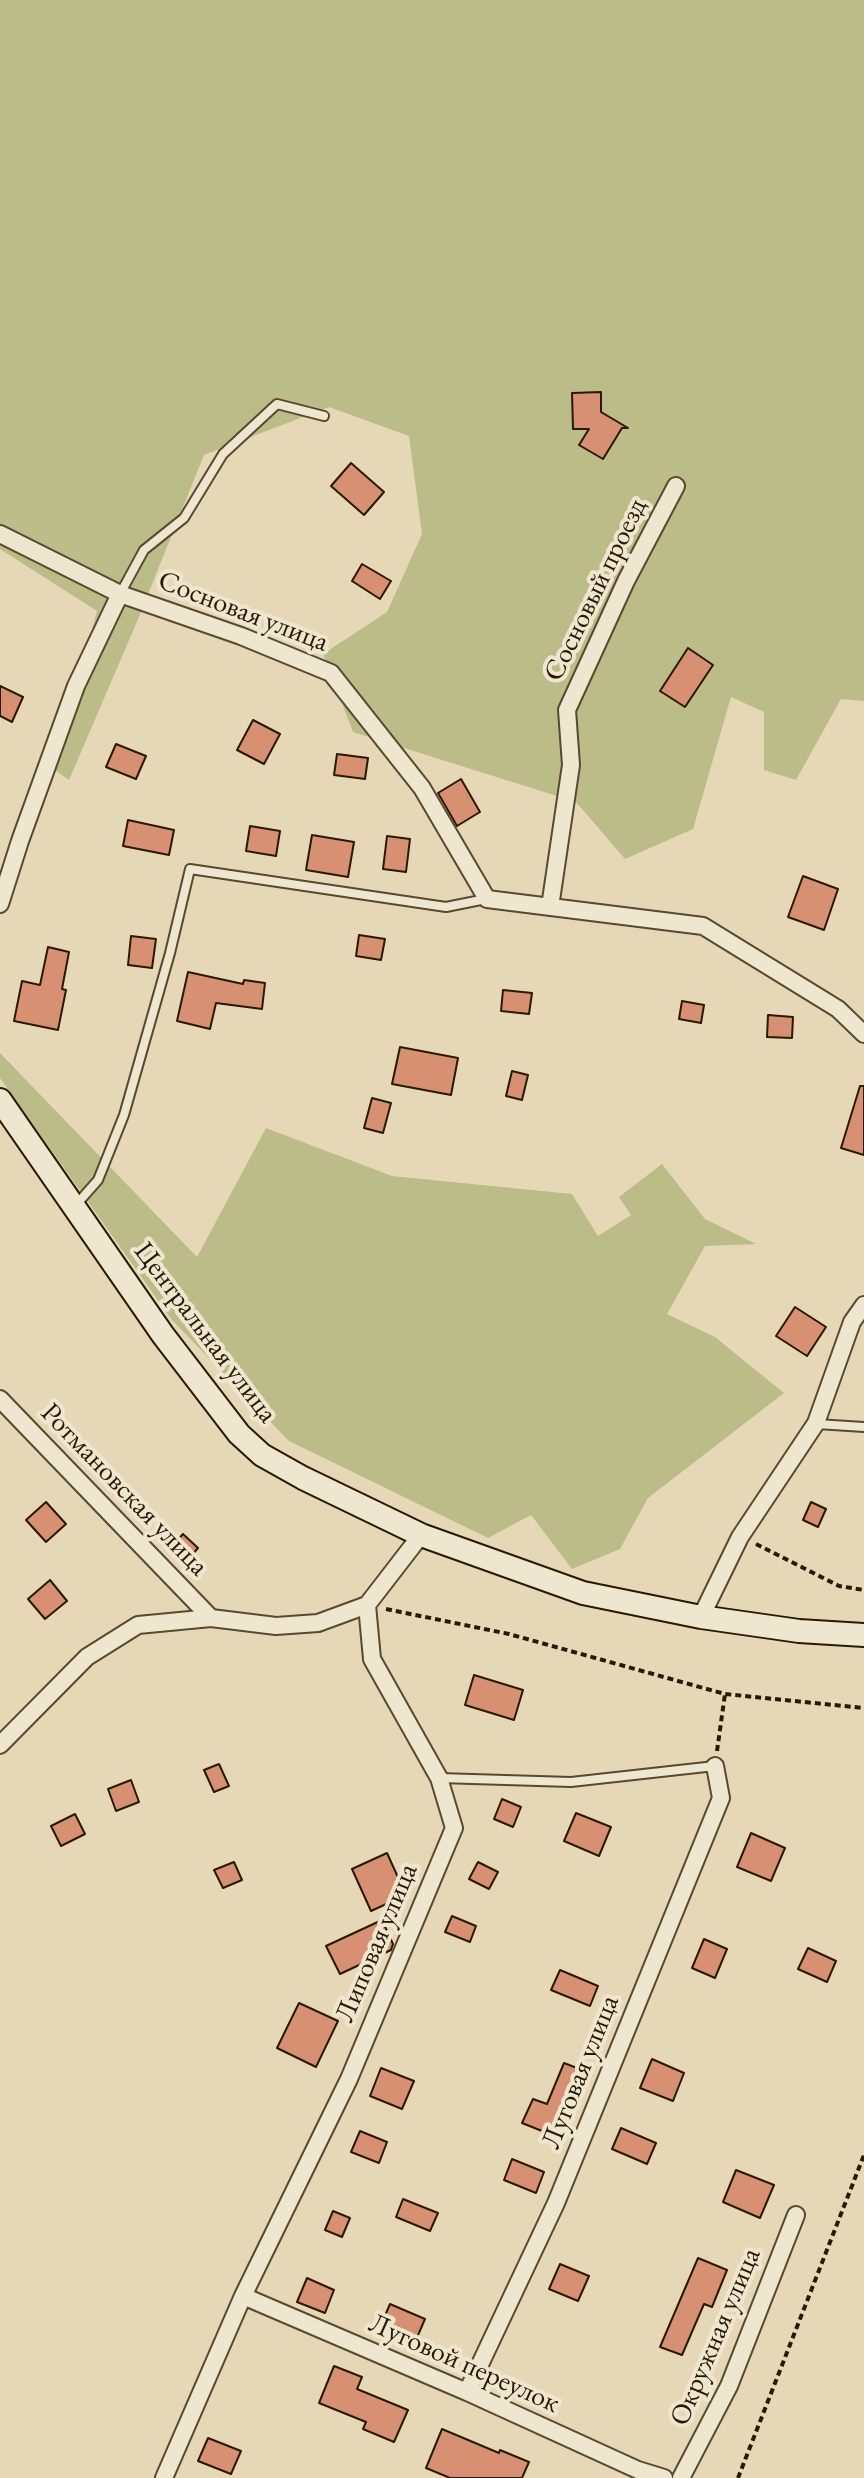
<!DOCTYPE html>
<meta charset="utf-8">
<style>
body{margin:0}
canvas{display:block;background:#e6d8b7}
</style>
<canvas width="864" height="2478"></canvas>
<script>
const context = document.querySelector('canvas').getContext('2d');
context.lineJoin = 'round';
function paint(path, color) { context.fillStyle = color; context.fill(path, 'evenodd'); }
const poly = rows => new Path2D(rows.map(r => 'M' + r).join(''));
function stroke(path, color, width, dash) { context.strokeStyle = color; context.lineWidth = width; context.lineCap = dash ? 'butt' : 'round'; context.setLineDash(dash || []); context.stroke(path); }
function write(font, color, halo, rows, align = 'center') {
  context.font = font + ' "EB Garamond",serif'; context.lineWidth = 8; context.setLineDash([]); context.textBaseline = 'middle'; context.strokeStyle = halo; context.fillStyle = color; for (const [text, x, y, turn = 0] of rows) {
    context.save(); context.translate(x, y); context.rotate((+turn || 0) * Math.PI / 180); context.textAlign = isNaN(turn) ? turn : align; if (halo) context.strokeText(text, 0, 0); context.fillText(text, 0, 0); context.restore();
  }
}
const green = poly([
 [0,0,864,0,864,701,841,699,796,780,764,770,764,712,731,697,693,829,625,859,576,802,353,732,323,654,387,612,422,534,409,436,329,407,204,455,136,624,69,780,55,770,97,611,0,549],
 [0,1053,197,1257,266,1128,392,1176,572,1194,598,1236,631,1215,619,1197,662,1164,705,1219,756,1244,705,1246,667,1314,715,1337,784,1393,648,1498,620,1549,572,1569,531,1515,488,1538,289,1441,172,1320,0,1078]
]);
const building = poly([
 [601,392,601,412,628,428,622,428,603,459,579,445,589,429,573,429,572,393,601,392],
 [351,463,384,492,364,515,331,486,351,463],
 [362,564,391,581,380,599,352,581,362,564],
 [688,648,713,665,685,707,660,691,688,648],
 [0,686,23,697,12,722,0,716,0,686],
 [253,720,280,734,264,764,237,750,253,720],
 [116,744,146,756,136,779,106,767,116,744],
 [337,754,368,758,365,779,334,775,337,754],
 [461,779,480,812,457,826,438,793,461,779],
 [128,820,174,830,169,855,123,846,128,820],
 [250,826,280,831,276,856,246,851,250,826],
 [312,835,354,842,348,877,306,870,312,835],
 [387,836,410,839,406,872,383,869,387,836],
 [803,876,838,889,824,930,788,917,803,876],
 [359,935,385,939,381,960,356,956,359,935],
 [131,936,156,939,152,968,128,965,131,936],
 [48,947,69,952,62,989,66,990,58,1030,14,1021,22,981,40,985,48,947],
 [188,972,243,984,244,980,265,983,262,1009,216,1003,210,1029,177,1021,188,972],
 [503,990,532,993,529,1014,501,1011,503,990],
 [682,1001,704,1005,701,1023,679,1019,682,1001],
 [768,1015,793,1017,792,1038,767,1037,768,1015],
 [400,1047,458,1058,451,1095,392,1084,400,1047],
 [512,1071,528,1075,522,1100,506,1096,512,1071],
 [860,1086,864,1086,864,1155,841,1148,860,1086],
 [372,1098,391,1103,383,1133,364,1128,372,1098],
 [795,1307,826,1327,807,1356,776,1336,795,1307],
 [46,1502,66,1524,46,1542,26,1520,46,1502],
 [811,1502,826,1509,818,1527,803,1520,811,1502],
 [183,1534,198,1548,185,1563,169,1550,183,1534],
 [50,1580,67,1601,45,1619,28,1599,50,1580],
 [474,1675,523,1690,514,1720,465,1705,474,1675],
 [219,1764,229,1786,214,1792,204,1770,219,1764],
 [131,1780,139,1802,116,1811,108,1789,131,1780],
 [502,1799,521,1807,513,1827,494,1819,502,1799],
 [576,1813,611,1827,599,1856,564,1841,576,1813],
 [75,1814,85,1834,61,1846,51,1826,75,1814],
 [751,1833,785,1848,771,1881,737,1867,751,1833],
 [387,1853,406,1895,371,1911,352,1869,387,1853],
 [234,1862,242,1880,223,1888,214,1870,234,1862],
 [478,1862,498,1872,489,1889,469,1879,478,1862],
 [452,1916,476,1926,470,1942,445,1932,452,1916],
 [382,1920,393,1944,391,1950,340,1974,326,1946,382,1920],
 [704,1939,727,1949,715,1978,692,1968,704,1939],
 [808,1948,836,1961,827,1982,798,1969,808,1948],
 [560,1970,598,1986,590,2006,551,1990,560,1970],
 [299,2003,338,2021,316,2067,277,2048,299,2003],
 [652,2059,684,2073,673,2101,640,2088,652,2059],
 [564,2063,590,2073,581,2095,570,2091,552,2135,522,2123,533,2099,547,2104,564,2063],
 [381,2068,414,2081,402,2109,370,2096,381,2068],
 [621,2128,656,2143,647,2164,612,2149,621,2128],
 [360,2131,387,2142,379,2163,351,2152,360,2131],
 [512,2159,544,2172,536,2193,504,2180,512,2159],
 [736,2170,774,2185,760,2218,723,2202,736,2170],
 [403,2199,438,2213,430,2231,396,2217,403,2199],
 [333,2211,350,2218,342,2237,325,2230,333,2211],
 [698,2258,727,2270,712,2307,704,2304,682,2355,660,2347,698,2258],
 [560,2264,589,2276,578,2301,549,2289,560,2264],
 [307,2278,334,2290,325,2313,297,2302,307,2278],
 [390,2304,425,2319,412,2349,377,2334,390,2304],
 [334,2366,362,2377,357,2389,408,2410,394,2442,363,2429,366,2422,319,2403,334,2366],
 [442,2429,499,2453,500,2450,529,2462,522,2478,450,2478,426,2468,442,2429],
 [208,2438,241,2451,231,2474,198,2461,208,2438]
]);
const path = poly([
 [756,1544,839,1586,864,1590],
 [386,1609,509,1634,725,1694,864,1708],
 [717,1751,725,1694],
 [738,2478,864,2155]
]);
const lane = poly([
 [120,594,144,550,184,518,223,454,277,404,324,416],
 [75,1206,98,1180,124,1115,170,953,190,869,446,907,486,899],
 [817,1424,864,1427],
 [439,1778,571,1782,715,1766]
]);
const street = poly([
 [0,534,120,594,241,636,331,673,422,788,487,899,703,926,838,1009,864,1034],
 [0,904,20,841,76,686,120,594],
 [550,907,571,765,567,710,626,581,676,486],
 [0,1399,211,1618],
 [701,1617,740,1537,816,1423,852,1322,864,1305],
 [0,1745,87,1657,138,1625,211,1618,276,1626,318,1623,367,1605,421,1535],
 [243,2296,467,2392,638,2470,664,2478],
 [467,2392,556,2203,721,1798,715,1766],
 [164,2478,243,2296,349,2079,454,1828,439,1778,372,1659,367,1605],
 [681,2478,729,2386,796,2215]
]);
const secondary = poly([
 [0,1100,163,1335,239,1434,262,1455,303,1478,421,1535,583,1593,701,1617,799,1631,864,1635]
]);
const streetNames = [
 ["Сосновый проезд",596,590,-64],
 ["Сосновая улица",243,612,21],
 ["Центральная улица",205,1333,53],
 ["Ротмановская улица",124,1490,46],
 ["Липовая улица",377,1943,-67],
 ["Луговая улица",581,2072,-68],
 ["Окружная улица",716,2337,-67],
 ["Луговой переулок",464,2364,24]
];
paint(green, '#bcbc89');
paint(building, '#d79072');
stroke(building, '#291902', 2);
stroke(lane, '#58492f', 12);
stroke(street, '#58492f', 20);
stroke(secondary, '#291902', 26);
stroke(path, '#291902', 4, [6, 4]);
stroke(lane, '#efe6d0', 8);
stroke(street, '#efe6d0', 16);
stroke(secondary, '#efe6d0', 22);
write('28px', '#291902', '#efe6d0', streetNames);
</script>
